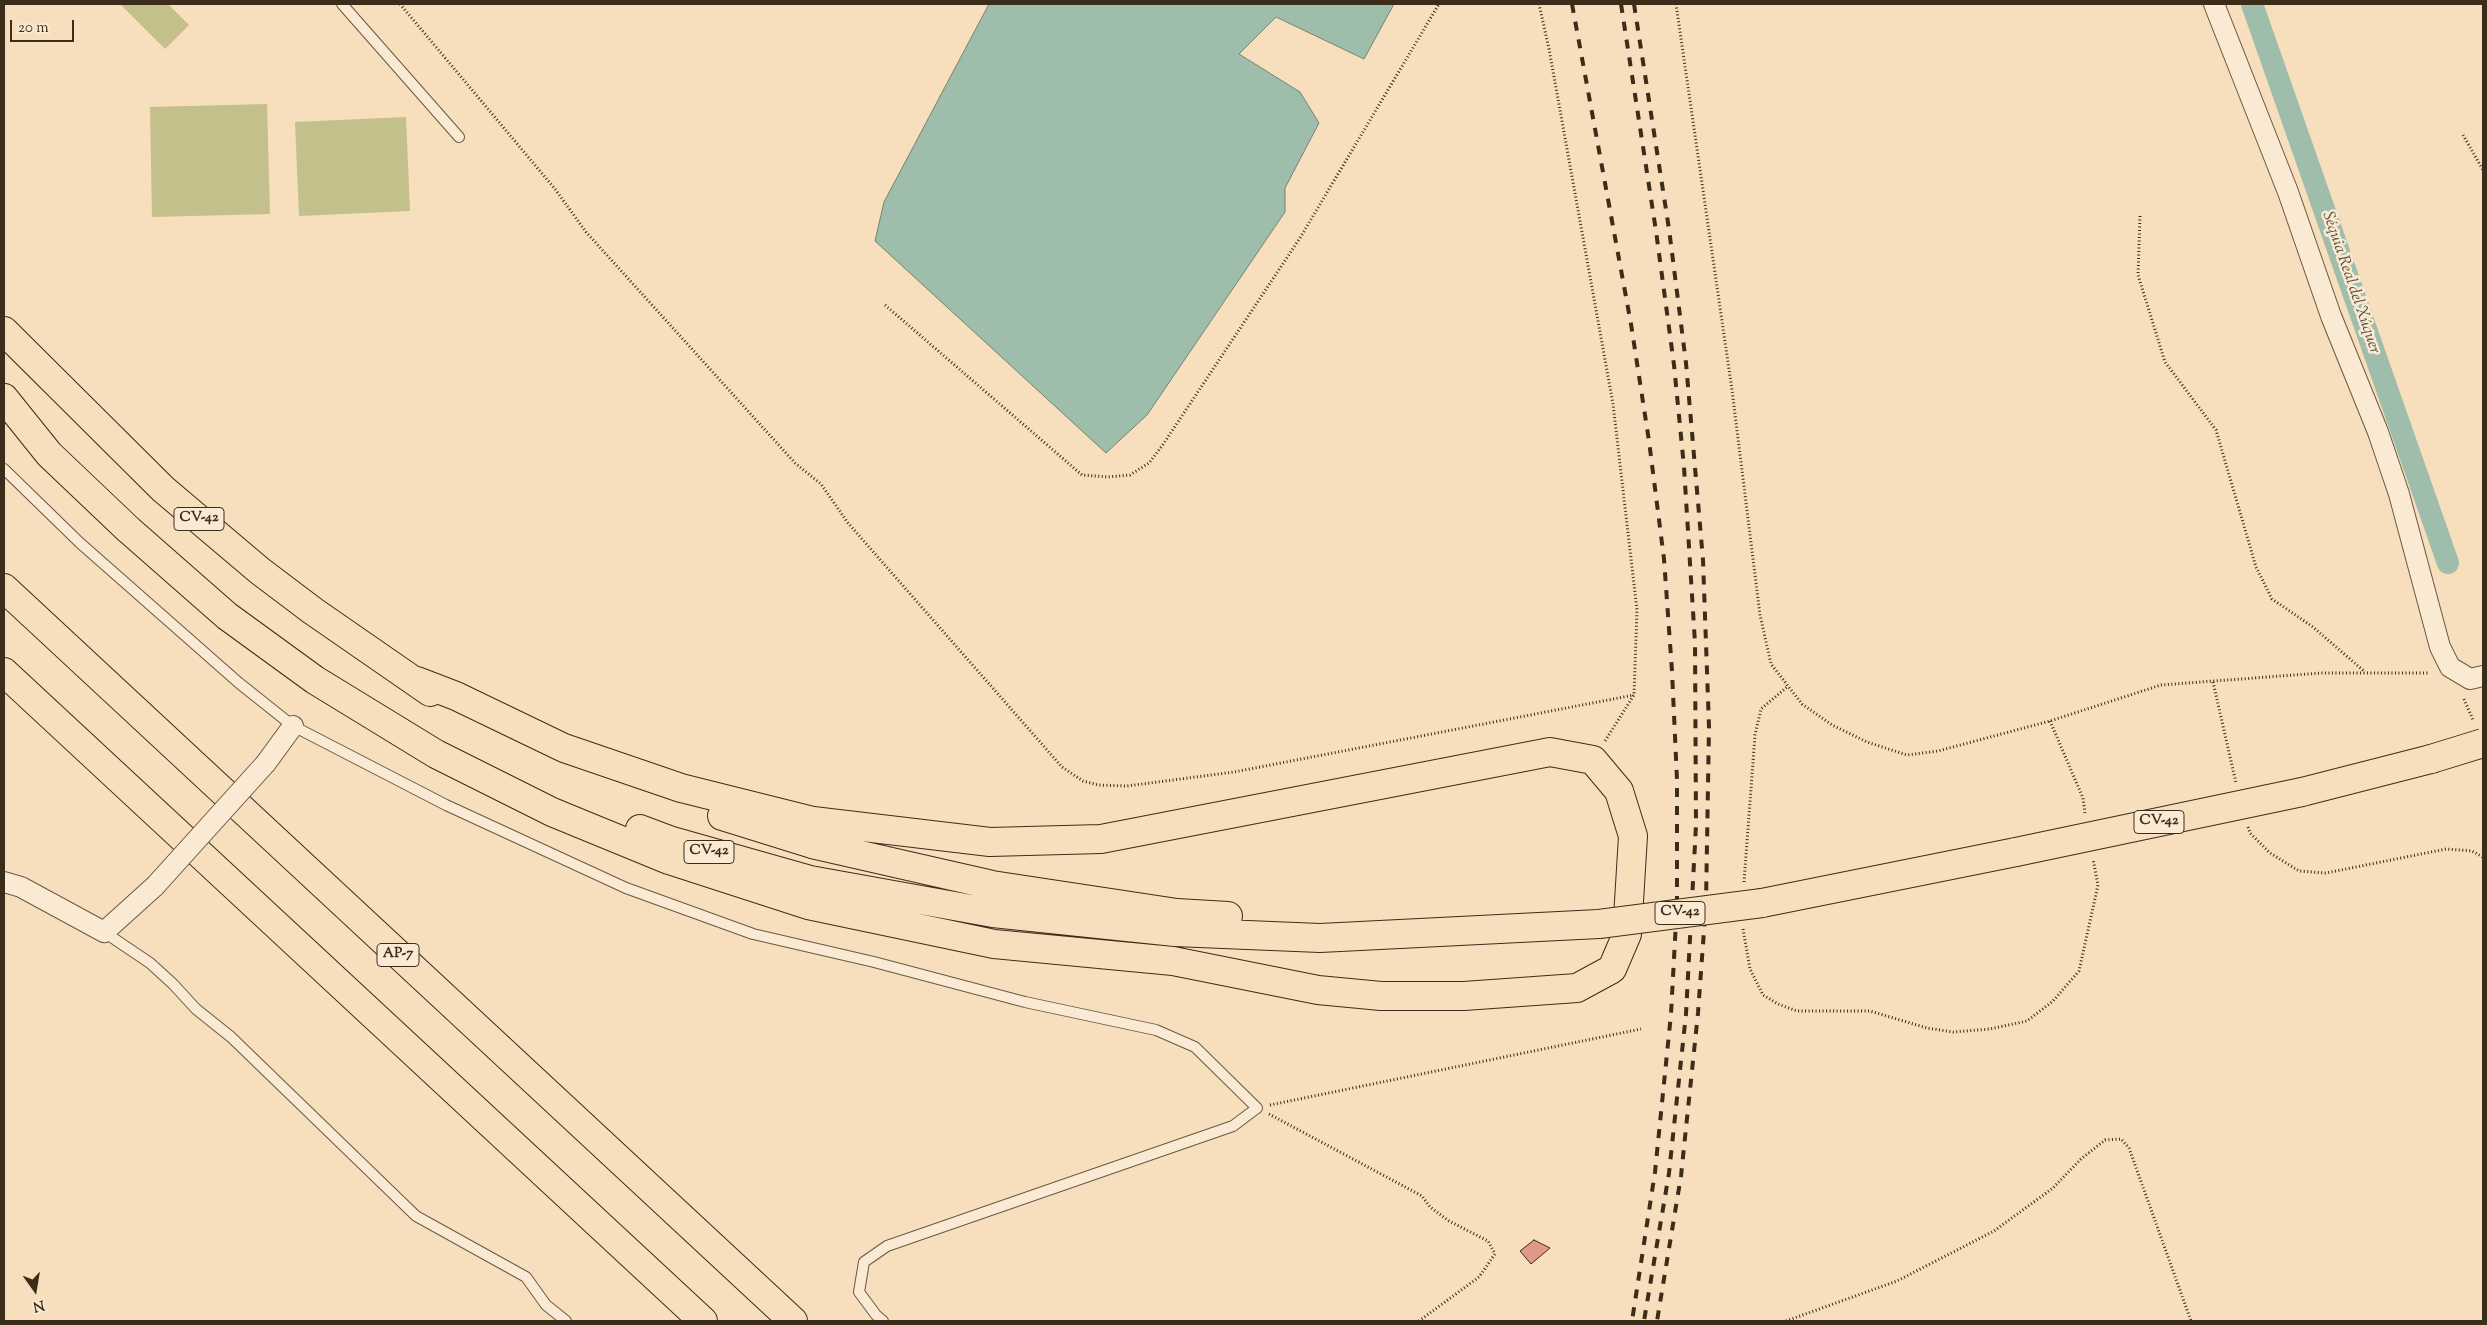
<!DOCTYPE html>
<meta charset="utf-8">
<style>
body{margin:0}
#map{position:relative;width:2487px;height:1325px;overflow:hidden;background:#f7debc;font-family:"Sorts Mill Goudy",serif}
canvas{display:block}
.frame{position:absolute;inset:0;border:5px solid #3c2c1a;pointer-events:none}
.north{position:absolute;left:10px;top:1265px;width:50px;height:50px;-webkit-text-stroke:4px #faead3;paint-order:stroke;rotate:167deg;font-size:14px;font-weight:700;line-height:20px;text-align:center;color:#3c2c1a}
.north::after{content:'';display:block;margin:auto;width:18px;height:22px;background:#3c2c1a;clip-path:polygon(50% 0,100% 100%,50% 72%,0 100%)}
.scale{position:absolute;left:10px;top:20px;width:64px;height:22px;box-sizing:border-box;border:2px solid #3c2c1a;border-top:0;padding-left:6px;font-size:15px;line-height:18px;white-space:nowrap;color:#3c2c1a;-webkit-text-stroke:4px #faead3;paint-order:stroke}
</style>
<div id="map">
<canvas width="2487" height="1325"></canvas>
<div class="frame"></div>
<div class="north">N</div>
<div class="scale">20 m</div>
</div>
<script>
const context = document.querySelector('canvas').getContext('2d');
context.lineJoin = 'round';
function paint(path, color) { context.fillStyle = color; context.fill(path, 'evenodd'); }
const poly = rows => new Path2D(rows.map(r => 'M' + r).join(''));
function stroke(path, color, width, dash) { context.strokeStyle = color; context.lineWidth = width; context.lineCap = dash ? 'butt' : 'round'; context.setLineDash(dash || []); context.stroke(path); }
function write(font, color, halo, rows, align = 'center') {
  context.font = font + ' "Sorts Mill Goudy",serif'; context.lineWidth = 5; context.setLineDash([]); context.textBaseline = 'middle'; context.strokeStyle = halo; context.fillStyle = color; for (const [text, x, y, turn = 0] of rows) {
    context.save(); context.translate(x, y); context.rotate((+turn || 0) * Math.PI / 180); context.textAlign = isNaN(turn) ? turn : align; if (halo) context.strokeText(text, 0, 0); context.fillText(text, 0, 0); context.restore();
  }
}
const green = poly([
 [120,4,168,4,189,25,165,49],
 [267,104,270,214,152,217,150,107],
 [406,117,410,211,299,216,295,122]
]);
const water = poly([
 [989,4,1394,4,1364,59,1276,17,1239,54,1300,92,1319,123,1285,188,1285,212,1147,415,1106,453,875,241,884,202,989,4]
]);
const canal = poly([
 [2252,4,2448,563]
]);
const building = poly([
 [1534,1240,1550,1248,1531,1264,1520,1251,1534,1240]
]);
const path = poly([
 [400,4,555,189,586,232,795,463,821,484,848,523,1062,767,1083,781,1098,785,1127,786,1234,772,1634,695],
 [1539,4,1549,49,1613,404,1637,610,1634,695,1605,741],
 [1676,4,1732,390,1760,615,1771,664,1802,704,1832,725,1867,742,1907,755,1938,751,2050,721,2161,685,2321,673,2429,673],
 [2463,135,2483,170],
 [2140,216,2138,275,2165,362,2216,430,2256,567,2272,599,2313,627,2365,672],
 [885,305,1082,475,1108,477,1130,475,1149,463,1162,446,1300,238,1439,4],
 [2213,682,2236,783],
 [2464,699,2473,720],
 [2050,721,2083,798,2085,813],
 [2248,827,2250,833,2270,853,2299,871,2326,873,2446,849,2472,851,2483,857],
 [1744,882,1755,735,1761,709,1788,686],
 [1743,929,1750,969,1763,995,1778,1004,1797,1011,1870,1011,1927,1028,1953,1032,1990,1029,2027,1021,2053,1001,2079,971,2098,885,2093,859],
 [1270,1105,1641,1029],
 [1269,1114,1422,1196,1430,1207,1449,1221,1488,1241,1495,1254,1479,1277,1419,1321],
 [1786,1321,1897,1281,1994,1231,2053,1188,2081,1159,2105,1140,2121,1139,2129,1148,2191,1321]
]);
const lane = poly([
 [342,4,459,137],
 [4,469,80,543,239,683,293,726,446,805,626,888,753,934,874,962,1025,1002,1156,1030,1195,1047,1257,1108,1233,1126,887,1246,864,1262,859,1292,876,1315,883,1321],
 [104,932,150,963,173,984,196,1009,231,1037,416,1216,526,1277,546,1305,566,1321]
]);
const street = poly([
 [2214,4,2288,192,2331,316,2378,432,2399,494,2440,647,2450,667,2470,679,2483,676],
 [266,763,293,726],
 [4,882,21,887,104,932,155,886]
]);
const primary = poly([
 [4,331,163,489,260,571,313,611,430,692],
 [4,398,49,454,129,530,227,616,315,680,436,754,552,812,669,860,808,905,994,944,1173,961,1318,990,1381,996,1464,996,1577,988,1612,969,1627,934,1633,836,1619,791,1593,760,1550,752,1101,839,990,842,813,821,681,788,564,748,456,696,417,681],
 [2302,792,2431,759],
 [722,816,812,844,992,885,1177,913,1228,916],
 [640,829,672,841,810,880,993,913,1175,932,1320,938,1599,924],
 [1762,903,2016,852]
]);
const highway = poly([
 [4,588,793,1321],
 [4,672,703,1321]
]);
const rail = poly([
 [1572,4,1631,324,1649,441,1664,559,1672,671,1677,780,1677,903,1671,1014,1655,1172,1632,1321],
 [1621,4,1656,231,1674,365,1684,467,1695,643,1696,825,1686,1014,1669,1173,1644,1321],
 [1634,4,1669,229,1686,363,1703,560,1709,727,1706,903,1698,1013,1681,1176,1657,1321]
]);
const streetBridge = poly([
 [155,886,266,763]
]);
const primaryBridge = poly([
 [2431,759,2483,743],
 [2016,852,2302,792],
 [1599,924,1762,903]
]);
const shields = [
 [199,519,50],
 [2159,822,50],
 [709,852,50],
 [1680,913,50],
 [398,955,42]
];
const shieldNames = [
 ["CV-42",199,519],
 ["CV-42",2159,822],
 ["CV-42",709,852],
 ["CV-42",1680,913],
 ["AP-7",398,955]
];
const waterNames = [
 ["Séquia Real del Xúquer",2350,283,71]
];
paint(green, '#c3c08c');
paint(water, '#9ebdaa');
stroke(water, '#778370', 1);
stroke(canal, '#9ebdaa', 22);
paint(building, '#e19987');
stroke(building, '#3c2c1a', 1);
stroke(lane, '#6b5842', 12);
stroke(street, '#6b5842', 22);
stroke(primary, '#3c2c1a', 30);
stroke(highway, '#3c2c1a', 30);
stroke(path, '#3c2c1a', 3, [1, 2.5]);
stroke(lane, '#faead3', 10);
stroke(street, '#faead3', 20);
stroke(primary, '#f7debc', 28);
stroke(highway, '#f7debc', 28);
stroke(rail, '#3c2c1a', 4, [9, 9]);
stroke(streetBridge, '#6b5842', 22, []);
stroke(primaryBridge, '#3c2c1a', 30, []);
stroke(streetBridge, '#faead3', 20);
stroke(primaryBridge, '#f7debc', 28);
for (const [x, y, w] of shields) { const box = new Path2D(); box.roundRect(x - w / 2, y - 11.5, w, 23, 4); context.fillStyle = '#faead3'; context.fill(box); stroke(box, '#3c2c1a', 1); }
write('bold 14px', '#3c2c1a', null, shieldNames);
write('italic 16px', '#54503e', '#faead3', waterNames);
</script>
